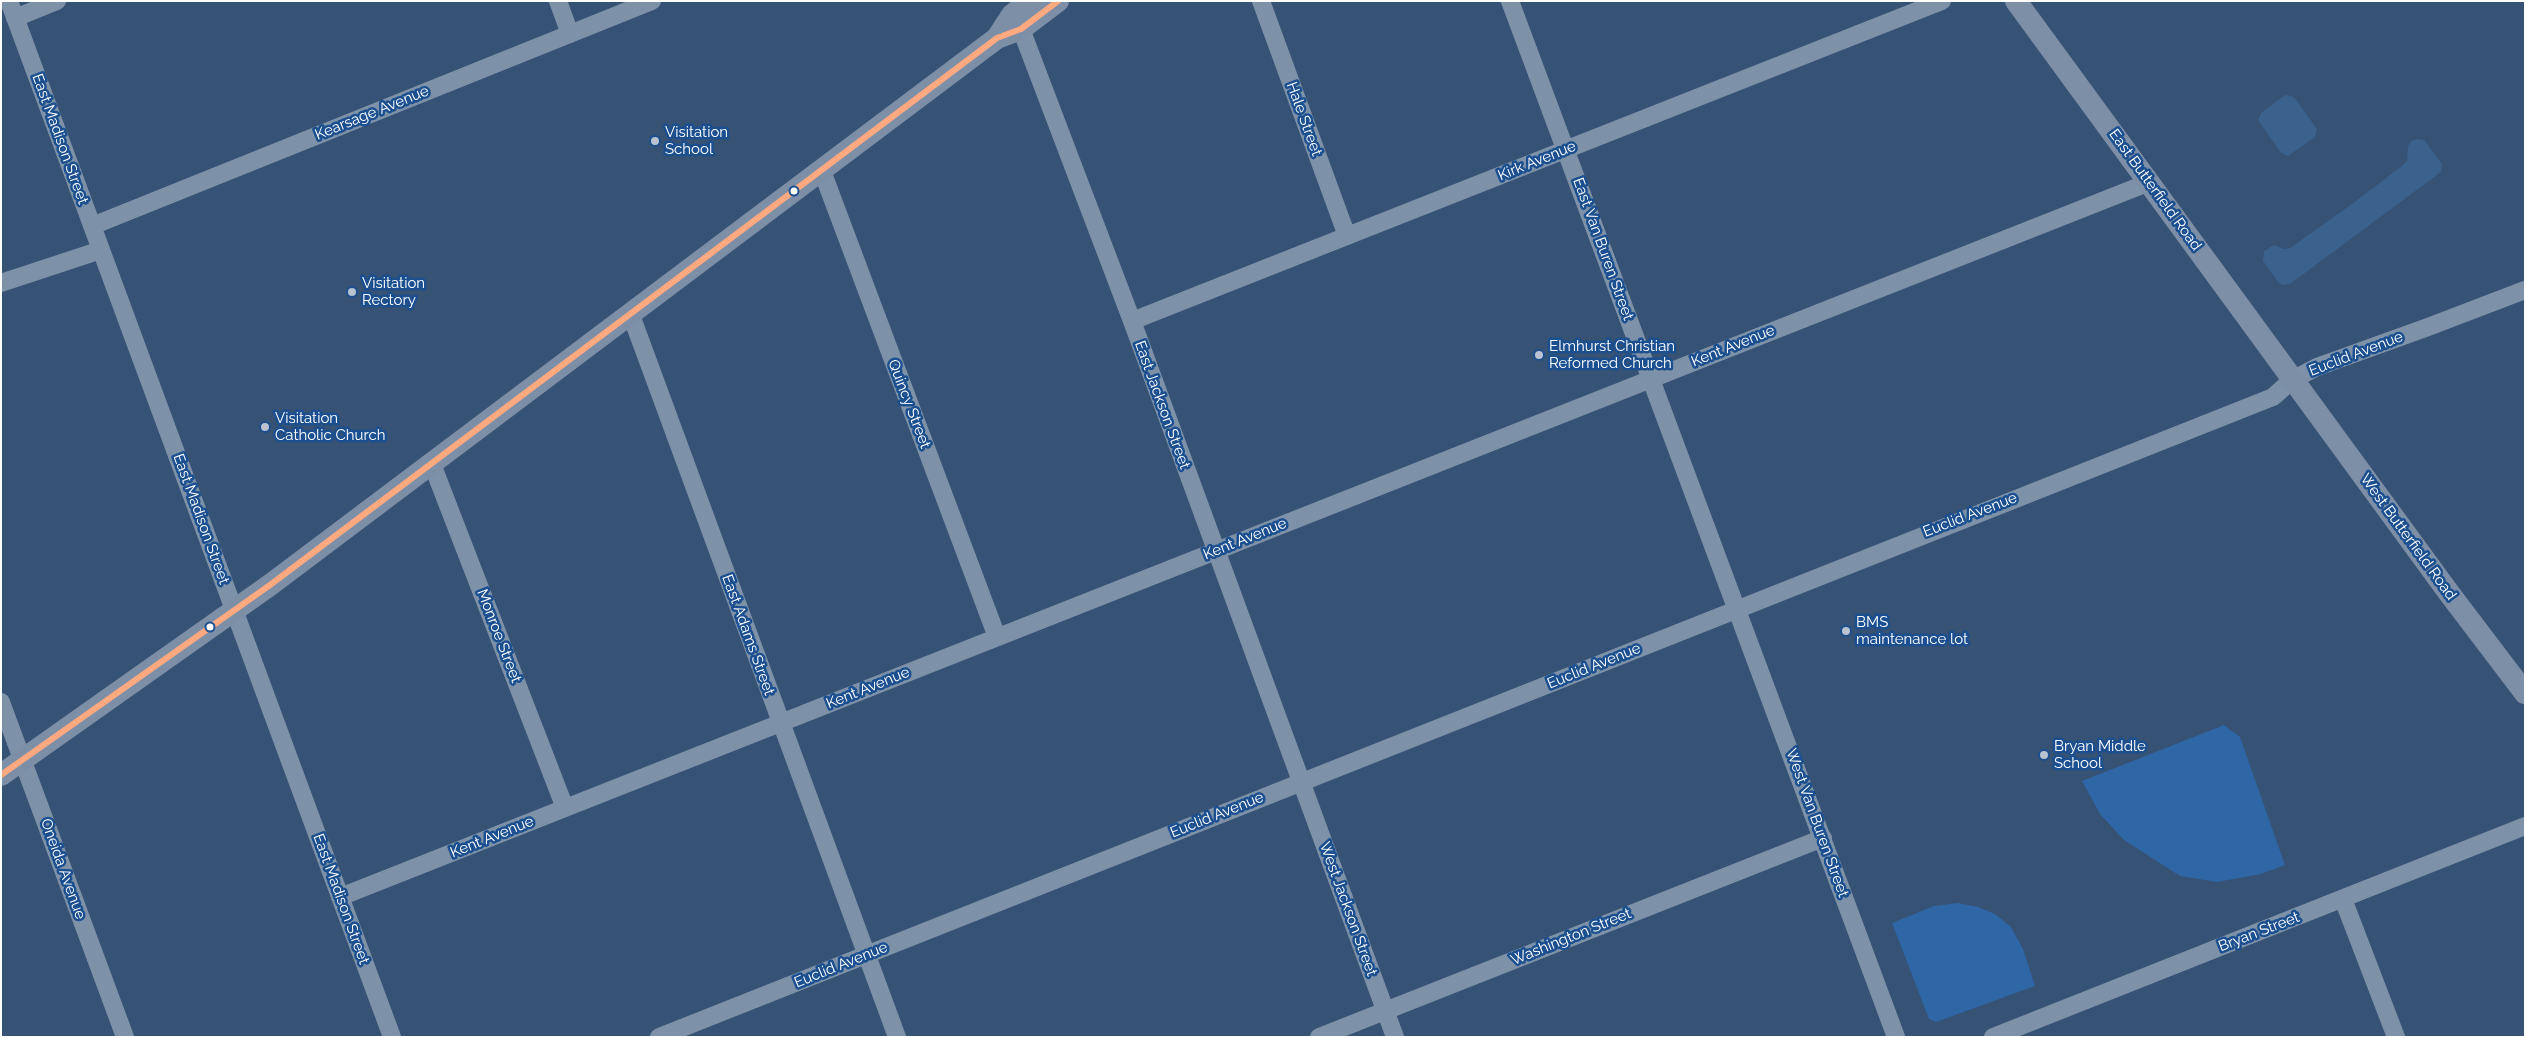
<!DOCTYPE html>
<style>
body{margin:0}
#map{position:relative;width:2526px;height:1038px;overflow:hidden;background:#365274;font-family:Raleway,sans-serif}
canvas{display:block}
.frame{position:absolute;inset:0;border:2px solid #fff;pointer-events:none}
</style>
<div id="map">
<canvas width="2526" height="1038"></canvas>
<div class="frame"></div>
</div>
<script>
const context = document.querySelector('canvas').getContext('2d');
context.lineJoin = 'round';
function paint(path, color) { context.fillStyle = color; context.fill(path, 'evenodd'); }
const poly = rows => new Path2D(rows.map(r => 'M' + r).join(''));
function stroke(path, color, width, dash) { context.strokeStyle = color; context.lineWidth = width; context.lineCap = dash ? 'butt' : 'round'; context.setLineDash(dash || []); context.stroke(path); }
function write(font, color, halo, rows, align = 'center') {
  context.font = font + ' Raleway,sans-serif'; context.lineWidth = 5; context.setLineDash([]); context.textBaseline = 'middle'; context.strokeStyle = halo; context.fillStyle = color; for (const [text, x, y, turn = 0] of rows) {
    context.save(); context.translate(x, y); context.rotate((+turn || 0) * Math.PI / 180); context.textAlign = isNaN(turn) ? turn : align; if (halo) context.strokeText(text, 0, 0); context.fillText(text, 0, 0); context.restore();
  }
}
const green = poly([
 [2224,725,2240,737,2285,865,2261,874,2217,882,2180,876,2124,840,2100,814,2082,781],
 [1958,903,1978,907,1995,914,2011,927,2023,949,2035,986,1936,1022,1929,1019,1892,923,1934,906]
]);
const water = poly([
 [2285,95,2294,97,2317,129,2315,137,2288,156,2281,153,2258,120,2261,113],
 [2418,139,2424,140,2442,164,2441,172,2290,284,2283,285,2279,283,2263,261,2264,251,2274,245,2284,249,2290,248,2352,204,2403,165,2407,161,2408,146,2411,141]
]);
const minor = poly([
 [9,1,392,1037],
 [558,1,570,34],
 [1261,1,1347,236],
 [1510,1,1896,1037],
 [15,18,57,1],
 [1021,29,1132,321,1395,1037],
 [822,171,997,637],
 [92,226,652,1],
 [1,283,101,250],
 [631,315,897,1037],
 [1132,321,1942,1],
 [432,464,565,808],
 [1,702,125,1037],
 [340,897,2150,182],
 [2343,899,2396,1037],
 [659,1037,2273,397,2292,380,2317,367,2428,327,2525,290],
 [1319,1037,1823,838],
 [1993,1037,2525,826]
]);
const major = poly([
 [2016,1,2449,593,2525,693],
 [997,38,1012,15,1030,1],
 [1,775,270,585,997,38,1021,29,1058,1]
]);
const bus1 = poly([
 [1,775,270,585,997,38,1021,29,1058,1]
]);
const markers = [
 [655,141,5,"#b9c2ce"],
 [794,191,4.5,"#fff"],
 [352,292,5,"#b9c2ce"],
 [1539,355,5,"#b9c2ce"],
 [265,427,5,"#b9c2ce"],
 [210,627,4.5,"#fff"],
 [1846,631,5,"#b9c2ce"],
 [2044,755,5,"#b9c2ce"]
];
const streetNames = [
 ["Kearsage Avenue",372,113,-22],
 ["Hale Street",1304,119,70],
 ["East Madison Street",60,139,70],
 ["Kirk Avenue",1537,161,-22],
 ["East Butterfield Road",2155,190,54],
 ["East Van Buren Street",1603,249,70],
 ["Kent Avenue",1733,346,-22],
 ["Euclid Avenue",2356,354,-21],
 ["Quincy Street",909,404,69],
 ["East Jackson Street",1162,405,70],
 ["Euclid Avenue",1970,515,-21],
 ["East Madison Street",201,519,70],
 ["West Butterfield Road",2408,537,54],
 ["Kent Avenue",1245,539,-22],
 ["East Adams Street",748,635,70],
 ["Monroe Street",499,636,69],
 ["Euclid Avenue",1594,666,-22],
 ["Kent Avenue",868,688,-22],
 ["Euclid Avenue",1217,815,-22],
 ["West Van Buren Street",1817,823,70],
 ["Kent Avenue",492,837,-22],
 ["Oneida Avenue",63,869,70],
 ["East Madison Street",341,899,70],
 ["West Jackson Street",1348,909,70],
 ["Bryan Street",2259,932,-21],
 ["Washington Street",1571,937,-22],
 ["Euclid Avenue",841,965,-22]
];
const poiNames = [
 ["Visitation",665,132],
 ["School",665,149],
 ["Visitation",362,283],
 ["Rectory",362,300],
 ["Elmhurst Christian",1549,346],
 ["Reformed Church",1549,363],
 ["Visitation",275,418],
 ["Catholic Church",275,435],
 ["BMS",1856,622],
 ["maintenance lot",1856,639],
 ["Bryan Middle",2054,746],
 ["School",2054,763]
];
paint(green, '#2f66a5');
paint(water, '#3b618d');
stroke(minor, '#7d92a8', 18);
stroke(major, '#7d8ea7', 22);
stroke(bus1, '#ffa980', 6);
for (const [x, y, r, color] of markers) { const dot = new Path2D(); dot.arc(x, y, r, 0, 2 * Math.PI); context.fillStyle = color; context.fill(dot); stroke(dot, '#1b4f8f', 2); }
write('15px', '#fff', '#1b4f8f', streetNames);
write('15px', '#fff', '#1b4f8f', poiNames, 'left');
</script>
